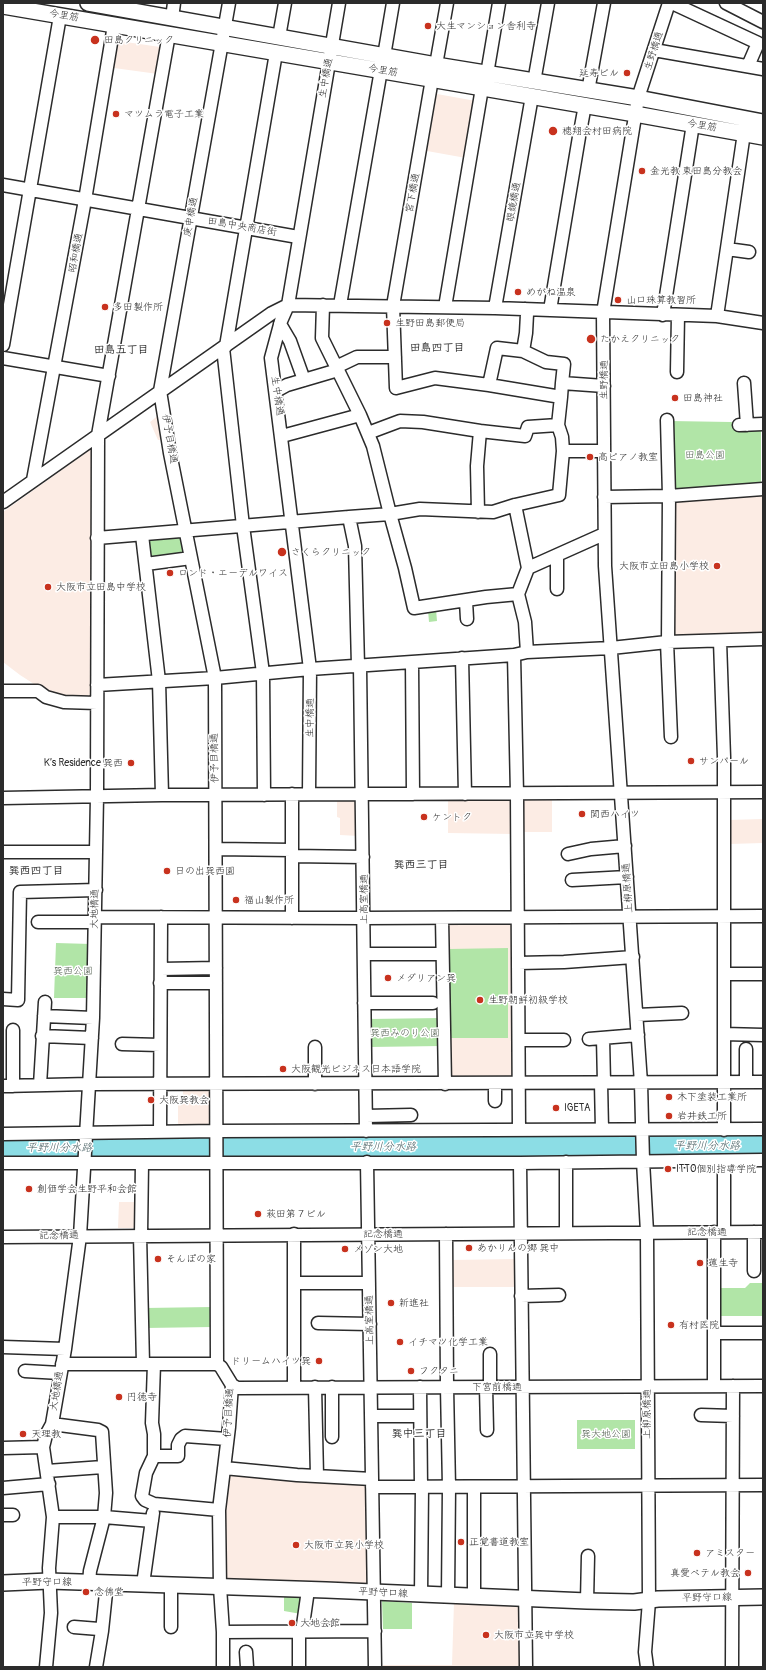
<!DOCTYPE html>
<meta charset="utf-8">
<style>
body{margin:0}
#map{position:relative;width:766px;height:1670px;overflow:hidden;background:#fff;font-family:Pangolin,sans-serif}
canvas{display:block}
.frame{position:absolute;inset:0;border:4px solid #2b2b2b;pointer-events:none}
</style>
<div id="map">
<canvas width="766" height="1670"></canvas>
<div class="frame"></div>
</div>
<script>
const context = document.querySelector('canvas').getContext('2d');
context.lineJoin = 'round';
function paint(path, color) { context.fillStyle = color; context.fill(path, 'evenodd'); }
const poly = rows => new Path2D(rows.map(r => 'M' + r).join(''));
function stroke(path, color, width, dash) { context.strokeStyle = color; context.lineWidth = width; context.lineCap = dash ? 'butt' : 'round'; context.setLineDash(dash || []); context.stroke(path); }
function write(font, color, halo, rows, align = 'center') {
  context.font = font + ' Pangolin,"Klee One",sans-serif'; context.lineWidth = 3; context.setLineDash([]); context.textBaseline = 'middle'; context.strokeStyle = halo; context.fillStyle = color; for (const [text, x, y, turn = 0] of rows) {
    context.save(); context.translate(x, y); context.rotate((+turn || 0) * Math.PI / 180); context.textAlign = isNaN(turn) ? turn : align; if (halo) context.strokeText(text, 0, 0); context.fillText(text, 0, 0); context.restore();
  }
}
const built = poly([
 [119,41,160,47,162,49,158,74,114,68],
 [437,94,476,101,466,158,427,151],
 [160,414,165,439,158,440,150,422],
 [94,447,92,695,88,699,67,699,48,693,20,675,3,662,3,512],
 [763,496,763,633,671,636,673,500],
 [337,800,356,800,359,836,340,835,340,818,337,817],
 [448,800,513,801,513,834,448,833],
 [522,800,552,800,552,832,522,832],
 [763,819,763,843,729,844,728,820],
 [444,921,509,921,513,925,515,1075,512,1078,448,1078],
 [183,1089,209,1089,211,1091,211,1128,178,1128,178,1101,183,1100],
 [119,1202,140,1202,140,1228,118,1228],
 [516,1259,516,1287,450,1287,450,1260],
 [228,1473,367,1484,370,1588,223,1583,223,1508],
 [454,1602,520,1605,521,1667,383,1667,383,1665,452,1665]
]);
const green = poly([
 [670,421,731,422,761,427,761,486,672,492],
 [178,535,183,539,186,556,151,561,146,541,149,536],
 [436,609,437,621,429,622,428,610],
 [56,943,91,944,90,998,54,998],
 [508,948,508,1038,449,1038,449,949],
 [441,1018,441,1046,369,1047,369,1019],
 [750,1283,763,1283,763,1316,720,1316,718,1288,745,1288],
 [212,1307,212,1327,145,1328,145,1308],
 [577,1420,635,1420,635,1449,577,1449],
 [284,1594,302,1596,301,1614,284,1611],
 [382,1601,412,1603,412,1629,383,1629]
]);
const water = poly([
 [763,1133,763,1157,3,1160,3,1136,763,1133]
]);
const minor = poly([
 [672,3,758,43,748,66],
 [726,3,763,22],
 [172,18,174,3],
 [279,37,285,3],
 [654,50,763,69],
 [384,56,393,3],
 [436,65,447,3],
 [487,74,499,3],
 [432,79,393,306,396,388,435,378,489,385,561,397,562,383,604,386],
 [534,82,548,3],
 [588,91,604,3],
 [580,132,585,105],
 [3,185,298,237],
 [727,249,749,252],
 [323,305,322,338,360,415,373,446,390,514,405,568,414,608,486,597,518,594,528,568,604,534],
 [340,305,381,70],
 [445,307,482,88],
 [495,308,532,96],
 [550,310,579,137],
 [663,315,693,124],
 [717,316,744,133],
 [280,324,290,341,304,380],
 [3,345,60,16],
 [226,346,276,53],
 [223,348,243,526,263,673,264,795],
 [523,351,526,333,527,314,525,309],
 [3,358,109,376],
 [336,367,357,357,395,357],
 [677,372,678,315],
 [744,383,747,425],
 [489,385,497,348,523,351,546,362,564,364,562,383],
 [276,391,287,385,338,370],
 [667,420,669,496,668,642],
 [739,425,763,424],
 [480,431,525,436,528,427,558,425],
 [368,433,400,421,423,422,480,431,477,466,478,512],
 [282,436,360,415],
 [563,451,604,451],
 [33,480,85,200,114,25],
 [604,497,669,496,763,489],
 [3,502,272,313,288,305,495,308,717,316,763,323],
 [515,505,528,568],
 [349,517,355,546,358,666],
 [142,535,159,681,162,795],
 [97,538,349,517,390,514,420,509,493,512,515,505,559,495,563,451,562,437,558,425,561,397],
 [557,556,557,589],
 [146,564,191,558],
 [518,594,525,622,527,652],
 [466,601,467,619],
 [720,641,724,757,724,1130],
 [667,642,671,737],
 [514,655,517,794,519,1130],
 [462,658,465,794],
 [412,662,413,794],
 [360,666,366,1131],
 [97,685,215,678,310,669,514,655,527,652,611,648,667,642,763,639],
 [3,691,38,691,46,697,64,702,97,703],
 [292,794,292,918],
 [309,794,310,669,271,358,281,321,288,305,339,3],
 [3,798,162,795,763,792],
 [216,849,292,850],
 [3,852,96,852],
 [568,854,591,849,625,846],
 [292,856,363,857],
 [572,880,627,877],
 [95,917,364,918,763,916],
 [442,918,445,1084],
 [38,922,95,922],
 [364,954,442,954],
 [518,963,564,962,633,957],
 [161,969,216,968],
 [725,974,763,974],
 [160,983,216,983],
 [3,999,18,1000,20,892,96,890],
 [364,1003,433,1003],
 [637,1015,682,1013],
 [44,1016,93,1018],
 [724,1034,763,1035],
 [42,1036,92,1038],
 [603,1038,604,1083],
 [589,1039,638,1035],
 [519,1040,564,1040],
 [122,1044,160,1045],
 [315,1047,315,1084],
 [746,1049,746,1082],
 [601,1083,602,1129],
 [40,1085,45,1002],
 [3,1086,89,1084,763,1082],
 [13,1086,13,1030],
 [495,1101,495,1083],
 [366,1116,411,1115],
 [160,1132,161,917],
 [3,1134,217,1131,763,1129],
 [724,1161,724,1232],
 [367,1162,375,1667],
 [566,1162,566,1233],
 [3,1163,520,1163,763,1160],
 [520,1163,526,1667],
 [714,1232,714,1386],
 [754,1232,754,1271],
 [446,1234,447,1387,449,1487,448,1596],
 [140,1235,143,1364],
 [141,1235,142,1163],
 [3,1237,763,1232],
 [294,1283,369,1283],
 [521,1296,559,1295],
 [318,1323,370,1324],
 [714,1333,763,1333],
 [3,1347,65,1349],
 [490,1354,490,1387],
 [62,1364,217,1364],
 [154,1364,152,1423,154,1434,154,1456,146,1473,142,1496,145,1500,154,1504,219,1510],
 [217,1364,215,678,170,453,160,391,229,3],
 [217,1364,221,1367,232,1385,229,1427,219,1510,220,1587,223,1632,223,1667],
 [25,1371,60,1373],
 [232,1385,237,1388,763,1386],
 [315,1387,317,1476],
 [420,1387,421,1487],
 [486,1387,487,1430],
 [294,1388,294,1234],
 [701,1415,733,1416],
 [372,1416,420,1416],
 [52,1424,98,1430,102,1432,106,1493,104,1517,90,1571,89,1583],
 [332,1437,332,1387],
 [3,1448,43,1447],
 [154,1456,178,1456,178,1445,181,1439,185,1436,227,1439],
 [224,1468,297,1475,372,1479],
 [47,1471,103,1467],
 [372,1487,763,1485],
 [3,1488,49,1484],
 [3,1515,13,1515],
 [53,1517,104,1517,152,1521],
 [143,1584,153,1513],
 [171,1585,171,1627],
 [421,1595,422,1487],
 [474,1597,474,1487],
 [587,1601,588,1556],
 [74,1627,99,1629,102,1631],
 [223,1632,375,1631],
 [302,1632,308,1590],
 [246,1652,247,1667],
 [46,1667,51,1613,49,1568,53,1517,43,1447,46,1435,52,1424,65,1349,80,1236,93,1018,97,796,98,435,169,34],
 [96,1667,102,1631,107,1583],
 [299,1667,299,1632],
 [647,1667,645,1652,649,1601,647,1232,643,1161,641,1083,605,566,603,313,638,98,669,3],
 [732,1667,733,1386]
]);
const major = poly([
 [88,3,436,65,638,98,763,122],
 [3,6,635,114,763,137],
 [3,1583,49,1581,326,1590,587,1601,634,1602,658,1599,763,1597]
]);
const markers = [
 [428,26,4,"#c8321e"],
 [95,40,5,"#c8321e"],
 [627,73,4,"#c8321e"],
 [116,114,4,"#c8321e"],
 [553,131,5,"#c8321e"],
 [642,171,4,"#c8321e"],
 [518,292,4,"#c8321e"],
 [618,300,4,"#c8321e"],
 [105,307,4,"#c8321e"],
 [387,323,4,"#c8321e"],
 [591,339,5,"#c8321e"],
 [675,398,4,"#c8321e"],
 [590,457,4,"#c8321e"],
 [282,552,5,"#c8321e"],
 [717,566,4,"#c8321e"],
 [170,573,4,"#c8321e"],
 [48,587,4,"#c8321e"],
 [691,761,4,"#c8321e"],
 [131,763,4,"#c8321e"],
 [582,814,4,"#c8321e"],
 [424,817,4,"#c8321e"],
 [167,871,4,"#c8321e"],
 [236,900,4,"#c8321e"],
 [388,978,4,"#c8321e"],
 [480,1000,4,"#c8321e"],
 [283,1069,4,"#c8321e"],
 [669,1097,4,"#c8321e"],
 [151,1100,4,"#c8321e"],
 [556,1108,4,"#c8321e"],
 [669,1116,4,"#c8321e"],
 [668,1169,4,"#c8321e"],
 [29,1189,4,"#c8321e"],
 [258,1214,4,"#c8321e"],
 [469,1248,4,"#c8321e"],
 [345,1249,4,"#c8321e"],
 [158,1259,4,"#c8321e"],
 [700,1263,4,"#c8321e"],
 [391,1303,4,"#c8321e"],
 [671,1325,4,"#c8321e"],
 [400,1342,4,"#c8321e"],
 [319,1361,4,"#c8321e"],
 [411,1371,4,"#c8321e"],
 [119,1397,4,"#c8321e"],
 [23,1434,4,"#c8321e"],
 [461,1542,4,"#c8321e"],
 [296,1545,4,"#c8321e"],
 [697,1553,4,"#c8321e"],
 [748,1573,4,"#c8321e"],
 [86,1592,4,"#c8321e"],
 [292,1623,4,"#c8321e"],
 [486,1635,4,"#c8321e"]
];
const streetNames = [
 ["今里筋",64,16,10],
 ["生野橋通",654,51,-72],
 ["今里筋",383,71,10],
 ["生中橋通",326,78,-80],
 ["今里筋",702,126,10],
 ["宮下橋通",413,193,-80],
 ["眼鏡橋通",514,202,-80],
 ["庚申橋通",191,217,-80],
 ["田島中央商店街",242,227,10],
 ["昭和橋通",76,253,-80],
 ["生野橋通",604,380,-90],
 ["生中橋通",277,396,82],
 ["伊予目橋通",169,439,80],
 ["生中橋通",310,718,-90],
 ["伊予目橋通",215,758,-91],
 ["上柳原橋通",628,888,-94],
 ["上高室橋通",364,899,-90],
 ["大地橋通",95,909,-89],
 ["記念橋通",707,1232],
 ["記念橋通",383,1234],
 ["記念橋通",59,1236,-1],
 ["上高室橋通",370,1320,-91],
 ["下宮前橋通",497,1387],
 ["大地橋通",57,1391,-81],
 ["伊予目橋通",229,1413,-87],
 ["上柳原橋通",647,1414,-90],
 ["平野守口線",47,1582],
 ["平野守口線",383,1593,3],
 ["平野守口線",707,1598,-1]
];
const poiNames = [
 ["大生マンション舎利寺",436,26],
 ["田島クリニック",104,40],
 ["延寿ビル",619,73,"right"],
 ["マツムラ電子工業",124,114],
 ["穂翔会村田病院",562,131],
 ["金光教 東田島分教会",650,171],
 ["めがね温泉",526,292],
 ["山口珠算教習所",626,300],
 ["多田製作所",113,307],
 ["生野田島郵便局",395,323],
 ["たかえクリニック",600,339],
 ["田島神社",683,398],
 ["高ピアノ教室",598,457],
 ["さくらクリニック",291,552],
 ["大阪市立田島小学校",709,566,"right"],
 ["ロンド・エーデルワイス",178,573],
 ["大阪市立田島中学校",56,587],
 ["サンパール",699,761],
 ["K’s Residence 巽西",123,763,"right"],
 ["関西ハイツ",590,814],
 ["ケントク",432,817],
 ["日の出巽西園",175,871],
 ["福山製作所",244,900],
 ["メダリアン巽",396,978],
 ["生野朝鮮初級学校",488,1000],
 ["大阪観光ビジネス日本語学院",291,1069],
 ["木下塗装工業所",677,1097],
 ["大阪巽教会",159,1100],
 ["IGETA",564,1108],
 ["岩井鉄工所",677,1116],
 ["ITTO個別指導学院",676,1169],
 ["創価学会生野平和会館",37,1189],
 ["萩田第７ビル",266,1214],
 ["あかりんの郷 巽中",477,1248],
 ["メゾン大地",353,1249],
 ["そんぽの家",166,1259],
 ["蓮生寺",708,1263],
 ["新進社",399,1303],
 ["有村医院",679,1325],
 ["イチマツ化学工業",408,1342],
 ["ドリームハイツ巽",311,1361,"right"],
 ["フクタニ",419,1371],
 ["円徳寺",127,1397],
 ["天理教",31,1434],
 ["正覚書道教室",469,1542],
 ["大阪市立巽小学校",304,1545],
 ["アミスター",705,1553],
 ["真愛ベテル教会",740,1573,"right"],
 ["念佛堂",94,1592],
 ["大地会館",300,1623],
 ["大阪市立巽中学校",494,1635]
];
const parkNames = [
 ["田島公園",705,455],
 ["巽西公園",73,971],
 ["巽西みのり公園",405,1033],
 ["巽大地公園",606,1434]
];
const neighbourhoodNames = [
 ["田島四丁目",437,348],
 ["田島五丁目",121,350],
 ["巽西三丁目",421,865],
 ["巽西四丁目",36,871],
 ["巽中三丁目",419,1434]
];
const waterNames = [
 ["平野川分水路",707,1146],
 ["平野川分水路",383,1147],
 ["平野川分水路",59,1148]
];
paint(built, '#fcece4');
paint(green, '#b1e5a7');
paint(water, '#8cdde5');
stroke(water, '#65969b', 1);
stroke(minor, '#2b2b2b', 15);
stroke(major, '#2b2b2b', 18);
stroke(minor, '#fff', 12);
stroke(major, '#fff', 15);
for (const [x, y, r, color] of markers) { const dot = new Path2D(); dot.arc(x, y, r, 0, 2 * Math.PI); context.fillStyle = color; context.fill(dot); stroke(dot, '#fff', 1.5); }
write('10px', '#2b2b2b', '#fff', streetNames);
write('10px', '#2b2b2b', '#fff', poiNames, 'left');
write('10px', '#4c5a4a', '#fff', parkNames);
write('bold 11px', '#2b2b2b', '#fff', neighbourhoodNames);
write('italic 11px', '#486063', '#fff', waterNames);
</script>
